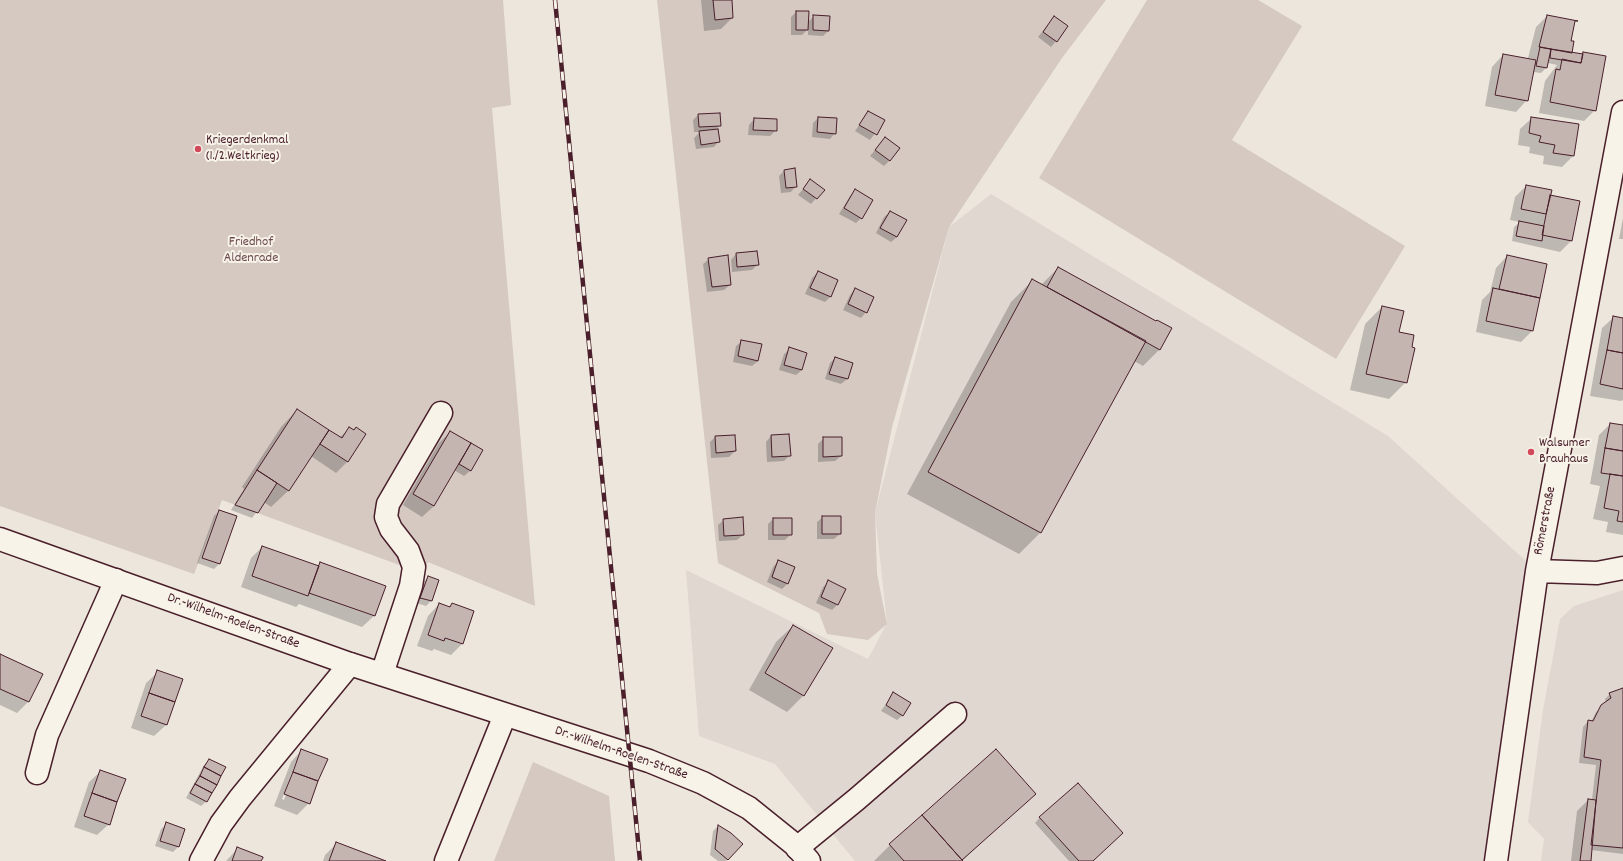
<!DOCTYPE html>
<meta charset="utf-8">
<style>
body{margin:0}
canvas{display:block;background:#ece6dd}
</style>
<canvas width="1623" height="861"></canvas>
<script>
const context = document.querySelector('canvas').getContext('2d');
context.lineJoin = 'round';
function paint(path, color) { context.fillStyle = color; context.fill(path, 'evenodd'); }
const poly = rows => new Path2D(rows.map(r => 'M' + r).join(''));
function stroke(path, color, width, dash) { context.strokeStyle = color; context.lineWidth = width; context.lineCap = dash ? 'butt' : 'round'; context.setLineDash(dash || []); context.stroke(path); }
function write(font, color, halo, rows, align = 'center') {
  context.font = font + ' Dekko,sans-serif'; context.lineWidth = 4; context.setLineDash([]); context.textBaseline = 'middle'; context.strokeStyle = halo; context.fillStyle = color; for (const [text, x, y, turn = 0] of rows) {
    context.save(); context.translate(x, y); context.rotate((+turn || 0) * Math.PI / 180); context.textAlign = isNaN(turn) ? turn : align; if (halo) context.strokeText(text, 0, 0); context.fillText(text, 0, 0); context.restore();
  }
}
const built = poly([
 [991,194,1388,436,1537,571,1490,861,855,861,775,764,699,736,686,570,868,659,887,623,875,513,949,227],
 [1623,590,1623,861,1541,861,1544,839,1528,822,1543,710,1560,619,1574,606]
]);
const green = poly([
 [0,0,503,0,511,105,492,108,535,606,428,562,424,574,222,500,194,574,0,506],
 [657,0,1106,0,1062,58,949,227,892,427,875,513,877,574,887,624,868,640,827,634,819,613,718,563],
 [1147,0,1258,0,1302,26,1232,140,1405,246,1336,359,1039,178],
 [533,762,609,796,615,861,494,861]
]);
const shadow = poly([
 [701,0,731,0,732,18,721,29,704,31],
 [796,12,807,23,814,16,828,31,823,36,808,35,808,29,802,35,791,35,791,17],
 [1547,16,1570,42,1571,53,1595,110,1584,121,1539,113,1545,81,1557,65,1548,63,1546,68,1541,73,1533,72,1527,100,1516,112,1485,106,1492,67,1503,55,1533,61,1534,59,1528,58,1536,27],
 [1054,17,1056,41,1051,47,1038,37],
 [868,112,884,121,870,140,855,131],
 [698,115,720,125,715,130,719,141,714,147,696,149,694,138,700,132,694,132,693,120],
 [818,118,835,133,830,139,812,137,813,123],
 [1532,118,1573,156,1562,167,1543,164,1544,156,1529,153,1530,147,1518,145,1520,129],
 [754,119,776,130,770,136,748,135,749,125],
 [885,138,890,160,884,166,870,156],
 [784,171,796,186,791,192,781,193,779,176],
 [810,181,823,190,811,204,798,195],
 [1526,186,1550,196,1571,241,1560,252,1512,241,1514,227,1520,222,1510,220,1515,197],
 [855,191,861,218,856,223,839,214,850,196],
 [890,212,897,237,891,242,876,233,884,217],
 [1623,218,1623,239,1619,239],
 [736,254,758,264,752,270,732,272,731,260],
 [1507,256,1546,265,1532,331,1521,342,1476,332,1482,300,1490,292,1496,268],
 [709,259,730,285,724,290,707,292,703,264],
 [1058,268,1160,349,1143,366,1134,361,1040,533,1019,554,907,494,1011,302,1033,280,1041,285],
 [818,272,837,281,830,297,825,302,805,294,812,278],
 [855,289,866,312,861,318,843,310,850,295],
 [1382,307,1398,332,1406,382,1389,399,1350,390,1365,324],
 [1614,317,1623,319,1623,400,1621,401,1590,396,1602,328],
 [742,341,758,361,752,366,733,362,736,346],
 [790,349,802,370,796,375,779,370,784,354],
 [835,358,852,363,847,379,841,384,825,379,830,363],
 [297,410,339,438,350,428,353,431,356,428,365,434,347,462,336,473,311,456,288,491,271,507,264,502,252,518,231,510,244,489,242,487,281,427],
 [1610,424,1623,426,1623,535,1606,532,1608,522,1593,519,1600,486,1590,484,1599,435],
 [450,432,481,451,470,471,464,476,454,470,434,506,422,517,403,505,439,443],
 [771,436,790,455,784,461,767,462,766,442],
 [715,437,735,451,729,457,711,458,710,442],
 [824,438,841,456,835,461,818,462,818,444],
 [219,511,235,517,219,564,214,569,197,563,214,516],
 [823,517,840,534,834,539,817,539,817,522],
 [773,519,791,534,785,540,768,540,768,524],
 [724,520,743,535,737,540,719,541,718,525],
 [262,547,317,566,320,564,384,586,374,616,362,627,299,604,296,607,241,587,251,558],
 [778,561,788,583,782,589,767,582,773,567],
 [428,577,438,581,431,601,426,606,416,603,423,583],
 [829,582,845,589,837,605,832,610,816,603,823,587],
 [439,604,449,607,452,604,473,612,462,644,451,655,434,649,432,651,417,646,428,616],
 [793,626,804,695,787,712,749,690,776,642],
 [0,655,28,702,17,713,0,705],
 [158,672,181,680,166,725,154,736,131,728,146,683],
 [1623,689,1623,854,1591,850,1590,861,1571,861,1577,811,1588,800,1592,800,1596,765,1579,763,1583,727,1588,721,1591,722,1596,712,1606,703,1605,699,1610,694],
 [893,694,903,715,897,720,881,711],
 [302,750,309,803,297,815,274,806,291,762],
 [296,762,298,762,284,800,282,799],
 [209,760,207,801,201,806,186,798,204,765],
 [101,771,109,824,97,835,74,827,89,782],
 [1034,794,962,861,874,861,890,845],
 [1040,817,1092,861,1069,861,1035,823],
 [167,824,184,829,178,847,173,852,155,846,161,829],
 [718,826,731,834,741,844,726,861,718,861,710,855,713,831],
 [337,843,383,861,323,861,325,855],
 [238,848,260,861,226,861]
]);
const building = poly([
 [713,0,732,0,733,18,715,20,713,0],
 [796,11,809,11,808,30,796,30,796,11],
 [813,15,830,16,829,31,813,30,813,15],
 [1547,15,1578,21,1575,21,1571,41,1574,41,1572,53,1539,47,1547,15],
 [1054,16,1068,26,1057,42,1043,32,1054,16],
 [1540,47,1551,49,1547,68,1536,66,1540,47],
 [1551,49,1583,54,1581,63,1550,58,1551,49],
 [1583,52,1606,56,1596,111,1550,102,1556,69,1560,70,1562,59,1581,63,1583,52],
 [1503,54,1536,60,1528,101,1495,95,1503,54],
 [868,111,885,120,877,135,859,125,868,111],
 [720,113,721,126,699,127,698,114,720,113],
 [818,117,837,118,836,134,817,132,818,117],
 [1531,117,1579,124,1574,156,1553,153,1555,145,1539,142,1541,136,1529,133,1531,117],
 [754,118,777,119,777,131,753,130,754,118],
 [718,129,720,142,701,145,699,131,718,129],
 [885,137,900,148,890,161,875,150,885,137],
 [795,168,797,187,786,188,784,170,795,168],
 [810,179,825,190,817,199,803,189,810,179],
 [1526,185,1552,190,1546,214,1521,209,1526,185],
 [855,189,873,200,862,219,844,208,855,189],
 [1550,195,1580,201,1572,241,1542,235,1550,195],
 [890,211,907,220,897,237,880,228,890,211],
 [1519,221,1544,226,1542,241,1516,236,1519,221],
 [757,251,759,265,737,267,736,253,757,251],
 [728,255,731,285,712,287,708,258,728,255],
 [1507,255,1547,264,1540,298,1499,289,1507,255],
 [1058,267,1156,321,1157,320,1172,328,1160,350,1047,287,1058,267],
 [818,271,838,280,831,297,810,288,818,271],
 [1032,279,1146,341,1041,533,928,472,1032,279],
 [855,288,874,297,867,313,848,304,855,288],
 [1493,288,1540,298,1533,331,1486,321,1493,288],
 [1382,306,1404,311,1399,332,1414,335,1412,347,1415,348,1407,383,1366,374,1382,306],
 [1613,316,1623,318,1623,353,1607,350,1613,316],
 [741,340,762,344,758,361,738,356,741,340],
 [789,347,807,353,802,370,784,365,789,347],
 [1607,350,1623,353,1623,389,1600,384,1607,350],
 [835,357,853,363,848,379,829,374,835,357],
 [297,409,329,430,289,491,257,470,297,409],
 [1610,423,1623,425,1623,451,1605,448,1610,423],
 [349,427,354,430,356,427,366,434,348,462,320,444,329,430,342,438,349,427],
 [450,431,471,443,434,506,413,494,450,431],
 [789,434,791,456,772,457,771,435,789,434],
 [735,435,736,451,716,453,715,436,735,435],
 [823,437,842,437,842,456,823,457,823,437],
 [471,443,483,450,471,471,459,464,471,443],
 [1605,448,1623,451,1623,476,1601,473,1605,448],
 [257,470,277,483,258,513,235,505,257,470],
 [1610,474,1623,476,1623,522,1617,521,1619,511,1604,508,1610,474],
 [219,510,237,516,220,564,202,558,219,510],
 [822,516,841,516,841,534,822,534,822,516],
 [743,517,744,535,724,536,723,519,743,517],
 [773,518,792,518,792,535,773,535,773,518],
 [262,546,319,566,308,596,252,576,262,546],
 [778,560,795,567,788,584,772,577,778,560],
 [320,562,386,586,375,616,309,593,320,562],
 [428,576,439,580,432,601,420,598,428,576],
 [828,580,846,589,838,605,821,597,828,580],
 [439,603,450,607,452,603,474,611,463,644,445,638,444,641,428,635,439,603],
 [793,625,833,648,804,696,765,673,793,625],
 [0,654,43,674,29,702,0,689,0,654],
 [157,670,183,679,175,702,149,693,157,670],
 [1623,688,1623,848,1591,845,1601,760,1584,757,1588,720,1593,721,1601,705,1611,698,1609,693,1623,688],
 [893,692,911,703,903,716,886,705,893,692],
 [149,693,175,702,167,725,141,716,149,693],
 [301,749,328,759,318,781,293,772,301,749],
 [996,749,1036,794,962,860,922,815,996,749],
 [209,759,226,767,221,776,204,767,209,759],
 [204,767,221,776,217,785,200,776,204,767],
 [100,770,126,779,117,802,92,793,100,770],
 [293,772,318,781,310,804,284,794,293,772],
 [200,776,217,785,212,793,195,784,200,776],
 [1078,783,1123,833,1093,861,1079,861,1039,817,1078,783],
 [195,784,212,793,207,802,190,793,195,784],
 [92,793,117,802,110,825,84,816,92,793],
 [1588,799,1596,800,1591,861,1580,861,1588,799],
 [922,815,962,860,963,861,904,861,889,844,922,815],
 [166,822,185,829,179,847,160,841,166,822],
 [718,825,731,833,743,844,728,860,715,849,718,825],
 [336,842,386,861,329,861,336,842],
 [237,847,263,857,263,858,261,861,232,861,237,847]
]);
const minor = poly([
 [1537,571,1597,573,1623,568],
 [382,674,411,586,414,567,408,551,391,529,386,517,388,504,441,413],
 [37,773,47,735,116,580],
 [797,848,857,799,955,714],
 [201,861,221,824,240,798,350,664],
 [446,861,505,715],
 [1496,861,1537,571,1623,112]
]);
const major = poly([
 [0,539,350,664,649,761,703,783,749,808,795,845,809,861]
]);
const rail = poly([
 [555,0,640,861]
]);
const markers = [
 [198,149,4,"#d1495b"],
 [1531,452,4,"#d1495b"]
];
const poiNames = [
 ["Kriegerdenkmal",206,141],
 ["(1./2.Weltkrieg)",206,157],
 ["Walsumer",1539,444],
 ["Brauhaus",1539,460]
];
const parkNames = [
 ["Friedhof",251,243],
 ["Aldenrade",251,259]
];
const streetNames = [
 ["Römerstraße",1546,521,-79],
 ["Dr.-Wilhelm-Roelen-Straße",233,622,20],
 ["Dr.-Wilhelm-Roelen-Straße",621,754,19]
];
paint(built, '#e0d7d0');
paint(green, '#d5c9c2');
paint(shadow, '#0003');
paint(building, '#c4b5b0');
stroke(building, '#4a1f2b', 1);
stroke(minor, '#4a1f2b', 25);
stroke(major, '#4a1f2b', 25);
stroke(minor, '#f7f3e8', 22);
stroke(major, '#f7f3e8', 22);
stroke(rail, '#4a1f2b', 4.5);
stroke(rail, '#f7f3e8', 3, [9]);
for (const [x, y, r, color] of markers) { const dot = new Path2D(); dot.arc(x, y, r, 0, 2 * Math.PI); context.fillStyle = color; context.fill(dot); stroke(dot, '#f7f3e8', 1.5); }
write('14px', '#4a1f2b', '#f7f3e8', poiNames, 'left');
write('14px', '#6d4a51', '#f7f3e8', parkNames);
write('14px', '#4a1f2b', '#f7f3e8', streetNames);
</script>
